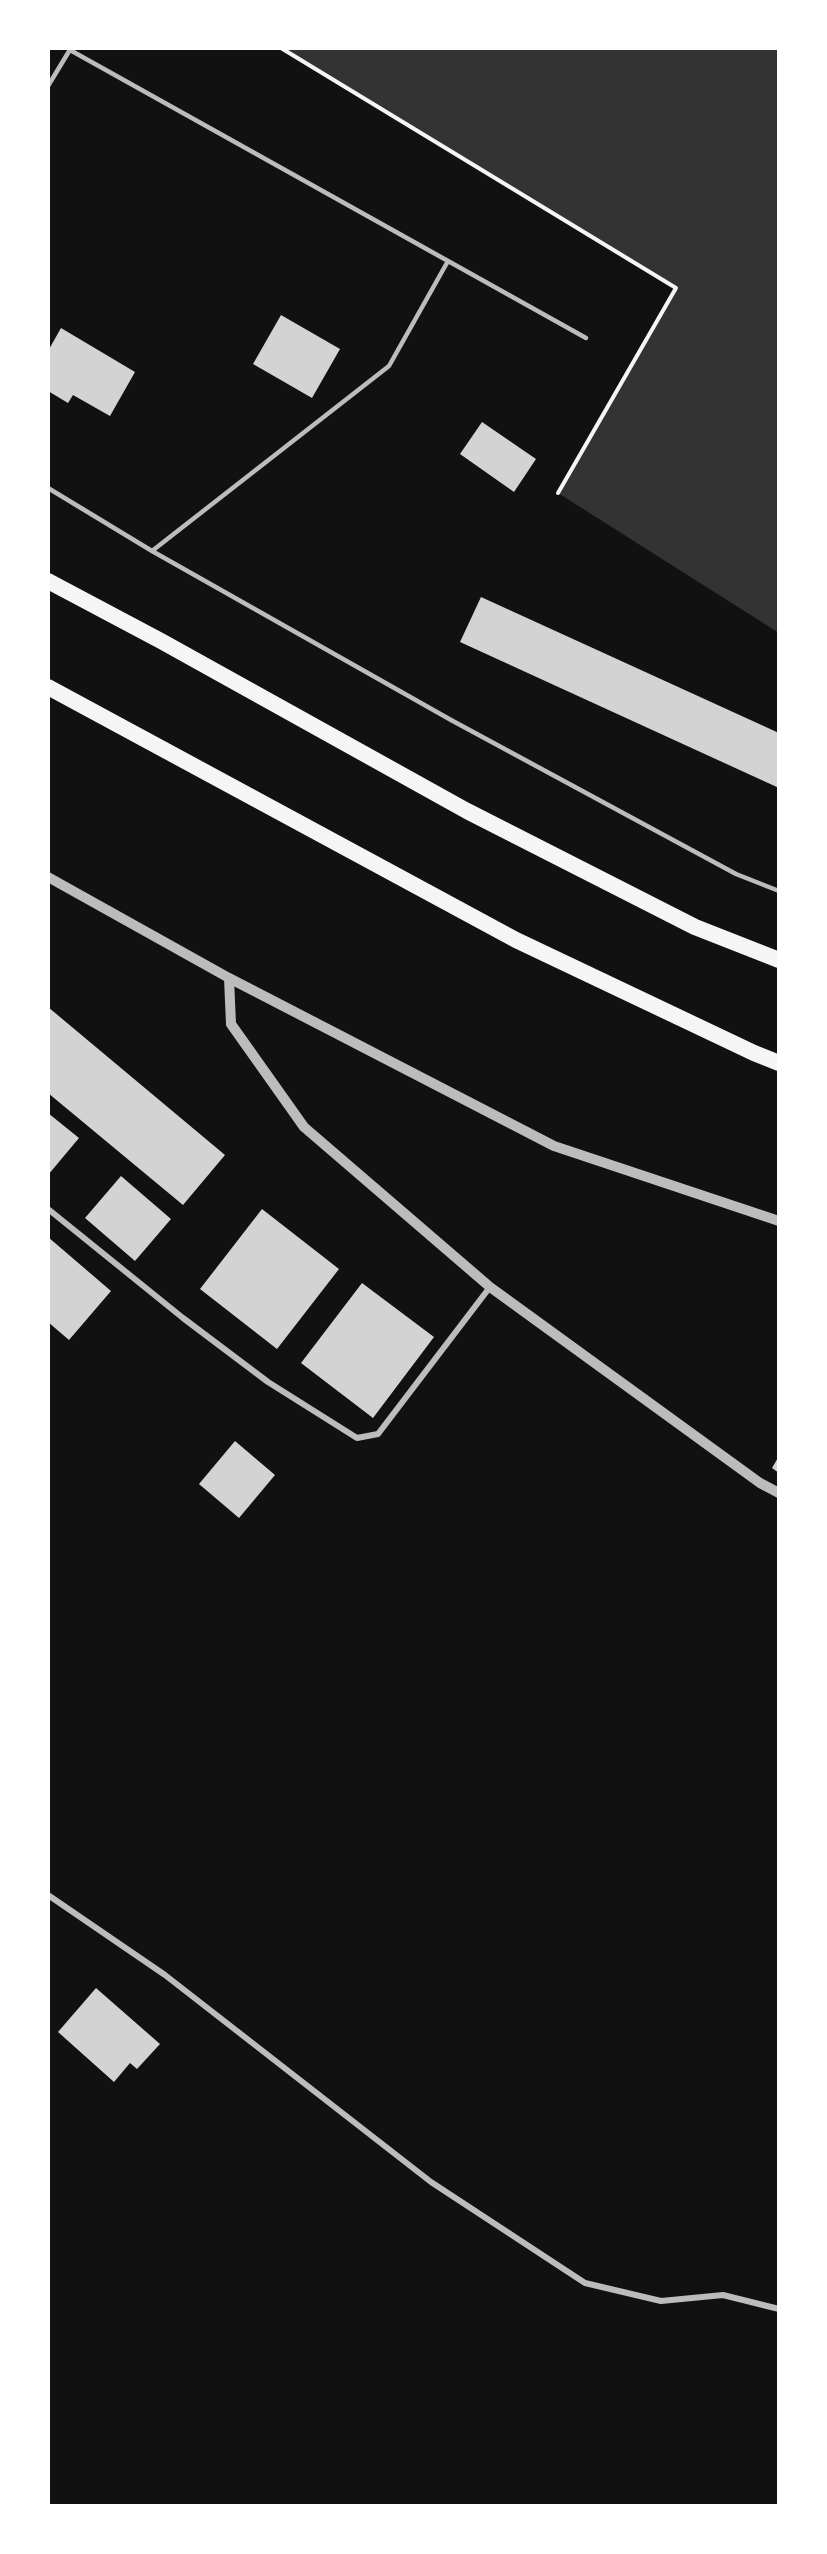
<!DOCTYPE html>
<style>
body{margin:0}
#map{position:relative;width:827px;height:2554px;overflow:hidden;background:#111;font-family:"Work Sans",sans-serif}
canvas{display:block}
.frame{position:absolute;inset:0;border:50px solid #fff;pointer-events:none}
</style>
<div id="map">
<canvas width="827" height="2554"></canvas>
<div class="frame"></div>
</div>
<script>
const context = document.querySelector('canvas').getContext('2d');
context.lineJoin = 'round';
function paint(path, color) { context.fillStyle = color; context.fill(path, 'evenodd'); }
const poly = rows => new Path2D(rows.map(r => 'M' + r).join(''));
function stroke(path, color, width, dash) { context.strokeStyle = color; context.lineWidth = width; context.lineCap = dash ? 'butt' : 'round'; context.setLineDash(dash || []); context.stroke(path); }
const water = poly([
 [281,48,779,48,779,633,558,493,676,288]
]);
const building = poly([
 [281,315,340,349,312,398,253,364],
 [61,328,135,372,110,416,73,395,68,403,48,391,48,351],
 [482,422,536,459,514,492,460,454],
 [481,597,779,733,779,788,460,642],
 [48,1007,225,1155,183,1205,48,1093],
 [48,1113,79,1138,48,1175],
 [121,1176,171,1219,135,1261,85,1218],
 [262,1209,339,1269,277,1349,200,1289],
 [48,1237,111,1291,69,1340,48,1322],
 [362,1283,434,1337,373,1418,301,1363],
 [235,1441,275,1475,239,1518,199,1484],
 [779,1456,779,1473,772,1468],
 [96,1988,160,2044,137,2069,130,2063,114,2082,58,2032]
]);
const path = poly([
 [281,48,676,288,558,493]
]);
const service = poly([
 [70,50,586,338],
 [48,86,71,48],
 [48,488,152,551,451,720,736,874,779,891],
 [152,551,389,366,448,261]
]);
const minor = poly([
 [48,1209,183,1318,268,1382,357,1438,378,1434,490,1287],
 [48,1895,165,1975,431,2182,585,2283,661,2301,723,2295,779,2309]
]);
const tertiary = poly([
 [48,877,229,978,554,1146,779,1221],
 [229,978,231,1024,304,1127,490,1287,760,1483,779,1493]
]);
const trunk = poly([
 [48,581,161,641,467,811,695,927,779,960],
 [48,687,516,940,754,1053,779,1063]
]);
paint(water, '#333');
paint(building, '#d3d3d3');
stroke(path, '#f5f5f5', 4);
stroke(service, '#bcbcbc', 4.5);
stroke(minor, '#bcbcbc', 6);
stroke(tertiary, '#bcbcbc', 10);
stroke(trunk, '#f5f5f5', 16);
</script>
